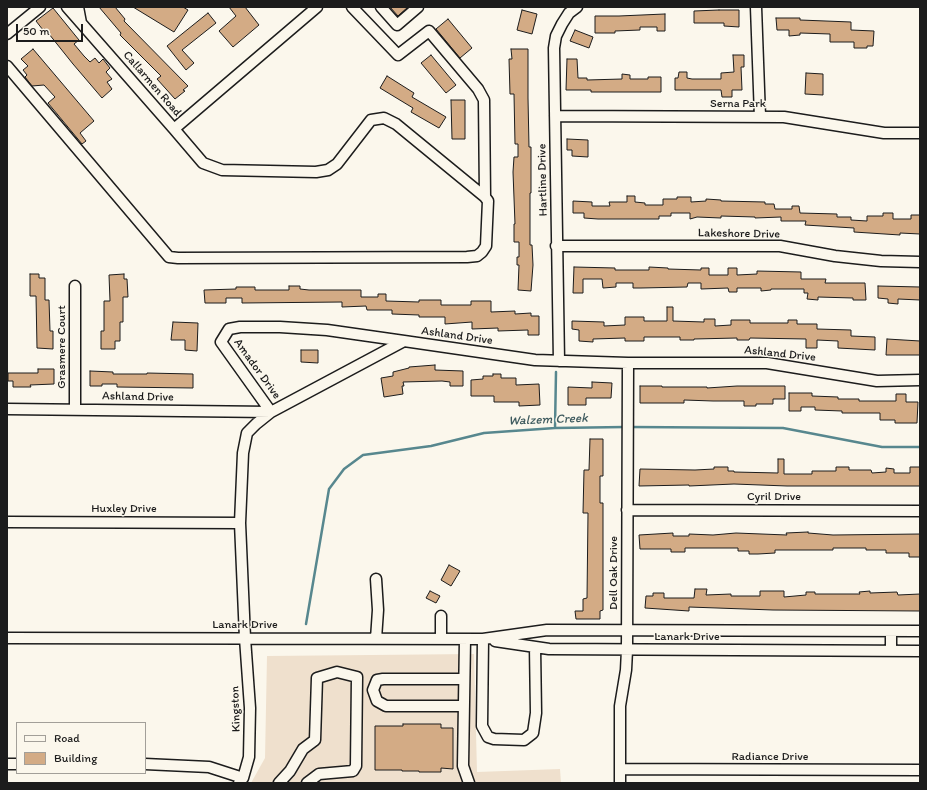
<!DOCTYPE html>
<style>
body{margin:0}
#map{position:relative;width:927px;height:790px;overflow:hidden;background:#fbf7ec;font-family:Itim,sans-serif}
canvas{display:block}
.frame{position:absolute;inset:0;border:8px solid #1c1c1c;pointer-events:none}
.legend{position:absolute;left:16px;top:722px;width:130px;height:52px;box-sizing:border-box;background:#fbf7ec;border:1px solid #a29f99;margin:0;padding:5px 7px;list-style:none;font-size:12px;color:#1c1c1c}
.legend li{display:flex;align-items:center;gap:8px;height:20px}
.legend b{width:20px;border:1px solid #a29f99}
.scale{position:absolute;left:16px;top:24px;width:67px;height:18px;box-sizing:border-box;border:2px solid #1c1c1c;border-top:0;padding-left:5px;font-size:12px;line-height:14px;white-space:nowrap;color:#1c1c1c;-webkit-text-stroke:3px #fbf7ec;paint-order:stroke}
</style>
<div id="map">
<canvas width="927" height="790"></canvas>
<div class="frame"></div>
<ul class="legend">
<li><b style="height:5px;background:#fbf7ec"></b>Road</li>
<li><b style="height:11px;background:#d3ab85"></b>Building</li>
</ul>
<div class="scale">50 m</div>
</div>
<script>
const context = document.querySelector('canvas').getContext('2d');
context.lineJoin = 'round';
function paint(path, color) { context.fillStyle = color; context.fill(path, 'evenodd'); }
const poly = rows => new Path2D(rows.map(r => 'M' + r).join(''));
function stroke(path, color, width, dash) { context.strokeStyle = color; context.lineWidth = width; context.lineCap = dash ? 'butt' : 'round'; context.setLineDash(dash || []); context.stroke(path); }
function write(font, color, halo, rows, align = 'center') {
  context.font = font + ' Itim,sans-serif'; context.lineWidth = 3; context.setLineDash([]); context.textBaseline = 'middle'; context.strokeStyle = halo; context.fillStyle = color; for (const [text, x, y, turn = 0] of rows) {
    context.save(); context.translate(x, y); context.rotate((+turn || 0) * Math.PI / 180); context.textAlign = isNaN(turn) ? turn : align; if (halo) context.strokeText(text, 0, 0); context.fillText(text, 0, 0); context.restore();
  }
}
const built = poly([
 [474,654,477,772,560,769,561,783,251,783,265,758,267,656]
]);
const stream = poly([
 [630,427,783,428,882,447,920,447],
 [555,428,556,372],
 [306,624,329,489,344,469,363,455,431,446,484,433,555,428,625,427]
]);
const building = poly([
 [99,7,115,7,125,19,124,21,188,86,183,90,185,91,175,99,157,79,161,76,120,35,121,33,99,7],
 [133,7,183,7,188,10,174,32,133,7],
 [229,7,245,7,259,25,233,47,219,31,236,16,229,7],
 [390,7,408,7,398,16,390,7],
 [53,8,79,40,74,44,84,56,90,62,95,58,99,63,103,59,110,68,106,72,112,79,107,82,112,89,102,98,73,64,45,29,43,30,36,21,53,8],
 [522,10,537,14,532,34,517,30,522,10],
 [719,10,739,10,739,27,724,26,724,23,694,23,694,11,719,10],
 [208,13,216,23,182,50,194,63,186,70,167,46,208,13],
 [665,14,665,31,657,31,657,27,640,27,640,30,615,31,615,33,595,33,595,16,619,16,665,14],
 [776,18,800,18,800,20,851,22,851,30,874,31,873,46,867,46,867,48,854,48,854,42,830,42,830,34,800,33,800,35,789,36,789,30,777,30,776,18],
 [448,19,472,48,460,58,436,29,448,19],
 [575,30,593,37,589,48,570,41,575,30],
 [33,49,94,121,80,133,86,141,82,144,48,103,55,97,44,85,32,86,25,77,27,75,23,70,28,66,21,59,33,49],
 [511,49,528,49,528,98,529,147,531,147,531,193,530,193,530,245,532,245,533,265,531,291,518,290,519,265,517,265,517,257,519,257,519,242,514,242,514,224,515,224,513,172,514,157,518,157,518,144,515,144,514,94,510,94,509,59,512,59,511,49],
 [431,55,456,85,446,93,421,63,431,55],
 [733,55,744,55,744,67,741,67,742,90,732,90,732,97,722,97,721,90,675,90,675,78,678,78,679,72,687,72,687,78,692,79,721,79,721,73,734,72,733,55],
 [567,59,577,59,578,78,587,78,587,80,622,79,622,74,630,75,630,79,648,79,648,77,661,77,661,92,591,92,591,90,566,90,567,59],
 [806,73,823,74,823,95,805,94,806,73],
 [387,76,414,93,412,97,446,117,439,128,411,112,413,108,380,88,387,76],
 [451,100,465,100,465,139,452,139,451,100],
 [567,139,588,140,588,157,572,156,572,150,567,150,567,139],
 [627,196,635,196,635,202,645,203,645,205,663,205,663,199,677,199,677,197,691,197,691,202,706,201,706,199,721,200,721,201,765,202,765,204,774,204,775,209,792,209,792,206,799,206,800,213,837,214,837,217,851,217,851,220,867,221,867,216,883,216,883,213,893,213,893,219,911,219,911,215,920,215,920,234,900,233,900,235,854,232,854,228,805,225,806,221,781,221,781,217,755,218,755,217,721,216,721,218,697,217,690,219,690,213,671,213,671,216,659,216,659,219,598,219,584,218,584,213,573,213,573,201,592,202,592,206,610,206,609,202,627,202,627,196],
 [574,267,615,268,615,270,649,270,649,267,668,268,668,269,701,270,701,268,709,268,709,275,728,275,728,268,737,268,737,275,757,274,757,271,801,272,801,279,826,279,825,283,865,283,866,300,853,300,853,298,818,297,818,300,807,299,808,293,804,293,804,289,771,289,771,290,761,291,761,288,737,288,737,292,729,292,728,288,701,289,701,283,688,283,687,287,641,288,633,288,633,283,616,283,616,287,603,288,602,279,583,279,583,293,573,293,574,267],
 [30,274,39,274,39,278,45,278,45,300,49,300,50,331,53,331,53,349,37,348,36,296,30,296,30,274],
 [124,274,124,279,127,279,128,297,123,297,123,322,120,322,120,341,115,341,115,349,101,349,101,331,104,331,104,301,110,301,109,275,124,274],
 [289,286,300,286,300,289,309,290,361,290,361,297,378,297,378,294,386,294,386,301,419,302,419,300,441,300,441,305,471,305,471,301,491,301,491,312,515,311,515,314,531,313,531,316,539,316,539,335,528,335,528,330,498,331,498,328,472,329,472,322,445,324,445,317,419,317,419,315,392,314,392,310,367,310,366,306,342,307,342,302,242,303,242,298,226,298,226,303,205,303,204,290,236,289,236,287,255,287,255,290,289,290,289,286],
 [878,286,920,287,920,300,898,299,898,304,888,303,888,299,878,298,878,286],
 [667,307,673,307,673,321,704,322,704,319,715,319,715,326,731,325,731,320,750,320,750,323,788,323,788,320,797,320,797,324,817,324,817,329,851,330,851,336,875,337,875,350,838,348,838,341,817,340,817,348,806,348,806,339,750,338,749,340,737,340,737,338,694,339,694,340,680,340,680,337,644,337,644,341,625,341,625,338,593,339,593,342,579,341,579,330,572,329,572,321,604,322,604,326,625,325,625,317,644,317,644,321,667,321,667,307],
 [173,322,198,323,197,351,185,350,185,340,171,340,173,322],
 [887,339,920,341,920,355,886,355,887,339],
 [301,350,318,350,318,363,301,362,301,350],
 [435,365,435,370,463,371,463,386,450,386,450,382,442,381,403,382,404,386,402,386,403,394,384,397,381,378,393,376,393,372,409,368,409,367,435,365],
 [38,369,54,369,54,384,30,385,31,387,13,387,13,381,8,381,8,373,38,373,38,369],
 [90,371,113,372,113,374,147,374,147,373,193,374,193,388,117,387,117,384,102,384,102,386,90,386,90,371],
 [493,374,501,374,501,378,516,378,516,385,539,384,540,405,519,406,519,402,494,402,494,396,471,396,471,380,483,379,483,376,493,376,493,374],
 [592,382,612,383,611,398,586,398,586,405,568,405,568,387,592,388,592,382],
 [640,386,662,386,662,387,707,387,707,388,737,386,785,386,785,399,773,399,773,404,756,404,756,406,744,406,744,401,713,401,684,400,684,403,640,403,640,386],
 [789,393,812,393,812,396,838,397,838,399,859,399,859,401,896,401,896,394,906,394,906,402,918,402,917,423,895,423,895,420,880,420,880,413,842,413,842,411,815,410,815,407,801,407,801,411,789,411,789,393],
 [590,439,603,439,603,476,600,476,600,503,603,503,603,610,600,611,600,619,576,619,575,611,583,611,583,599,587,598,588,513,583,513,584,470,589,470,590,439],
 [778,459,784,459,784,474,812,474,812,471,836,471,836,467,849,467,849,470,871,470,872,473,886,472,886,468,894,469,894,473,910,473,910,467,920,467,920,486,787,486,734,484,689,486,689,485,639,486,640,469,695,470,714,469,714,467,728,467,728,471,734,471,734,472,778,473,778,459],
 [808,532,808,533,833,535,920,534,920,557,909,557,909,553,886,553,886,550,866,550,866,548,833,548,833,550,775,550,775,553,758,554,749,554,749,551,738,551,738,548,685,548,685,552,671,552,671,549,640,549,639,535,673,533,673,536,689,536,689,534,713,535,736,533,787,535,786,533,808,532],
 [449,565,460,571,451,586,441,580,449,565],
 [695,589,707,589,706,595,731,594,731,596,760,596,760,591,784,591,784,597,806,595,806,592,815,592,815,594,860,594,859,592,870,591,870,593,897,592,898,595,920,594,920,611,773,610,689,607,689,611,645,608,646,596,653,596,653,593,664,593,664,598,694,598,695,589],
 [430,591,440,596,436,603,426,598,430,591],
 [403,724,441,724,441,728,453,728,453,769,441,768,441,772,419,772,419,771,402,771,402,770,375,770,375,726,403,726,403,724]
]);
const minor = poly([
 [78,7,81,23],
 [352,7,398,55,429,31,478,89,484,100,485,197],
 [381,7,397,25,418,7],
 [756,7,760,117],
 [7,34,40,7],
 [7,66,169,257,178,258,467,257,477,256,482,252,486,246,488,201,485,197,396,124,384,118,371,120,337,164,328,170,316,172,222,170,203,163,174,129,67,7],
 [555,116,784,117,884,133,920,133],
 [174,129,317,7],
 [556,246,780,246,835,256,881,261,920,262],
 [559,361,554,48,556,36,562,24,569,13,577,7],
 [7,409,271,412],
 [75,409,75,286],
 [271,412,221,342,229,329,240,327,280,327,327,330,404,341],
 [627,510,920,511],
 [7,522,240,523],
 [376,579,378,610,376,639],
 [441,616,441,639],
 [891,631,891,651],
 [7,638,483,639,547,630,920,631],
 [465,639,463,766,469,783],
 [483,639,482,726,488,737,494,739,524,740,533,733,536,713,535,647],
 [495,641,549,649,920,651],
 [464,706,386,706,377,701,373,690,377,680,383,679,464,679],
 [7,764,17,764],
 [145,764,209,767,243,778],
 [620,769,920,770],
 [239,783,243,778,249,757,250,708,245,638,240,523,243,453,247,433,256,424,271,412,404,341,535,360,628,363,767,363,877,381,920,380],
 [279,783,290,771,303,749,315,740,317,678,337,672,357,677,356,766,353,771,319,774,307,783],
 [620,783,620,706,626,670,627,650,628,363]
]);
const streetNames = [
 ["Callarmen Road",152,84,49],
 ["Serna Park",738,104],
 ["Hartline Drive",543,180,-91],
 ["Lakeshore Drive",739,234,1],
 ["Ashland Drive",457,336,8],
 ["Grasmere Court",62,347,-90],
 ["Ashland Drive",780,354,6],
 ["Amador Drive",257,369,54],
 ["Ashland Drive",138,397,1],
 ["Cyril Drive",774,497],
 ["Huxley Drive",124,509],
 ["Dell Oak Drive",614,573,-90],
 ["Lanark Drive",245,625],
 ["Lanark Drive",687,637],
 ["Kingston",236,709,-92],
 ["Radiance Drive",770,757]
];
const waterNames = [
 ["Walzem Creek",548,420,-2]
];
paint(built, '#efe0cd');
stroke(stream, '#57878e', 2.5);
paint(building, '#d3ab85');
stroke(building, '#1c1c1c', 1);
stroke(minor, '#1c1c1c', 13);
stroke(minor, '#fbf7ec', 10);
write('12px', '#1c1c1c', '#fbf7ec', streetNames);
write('italic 13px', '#3e5a5e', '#fbf7ec', waterNames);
</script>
